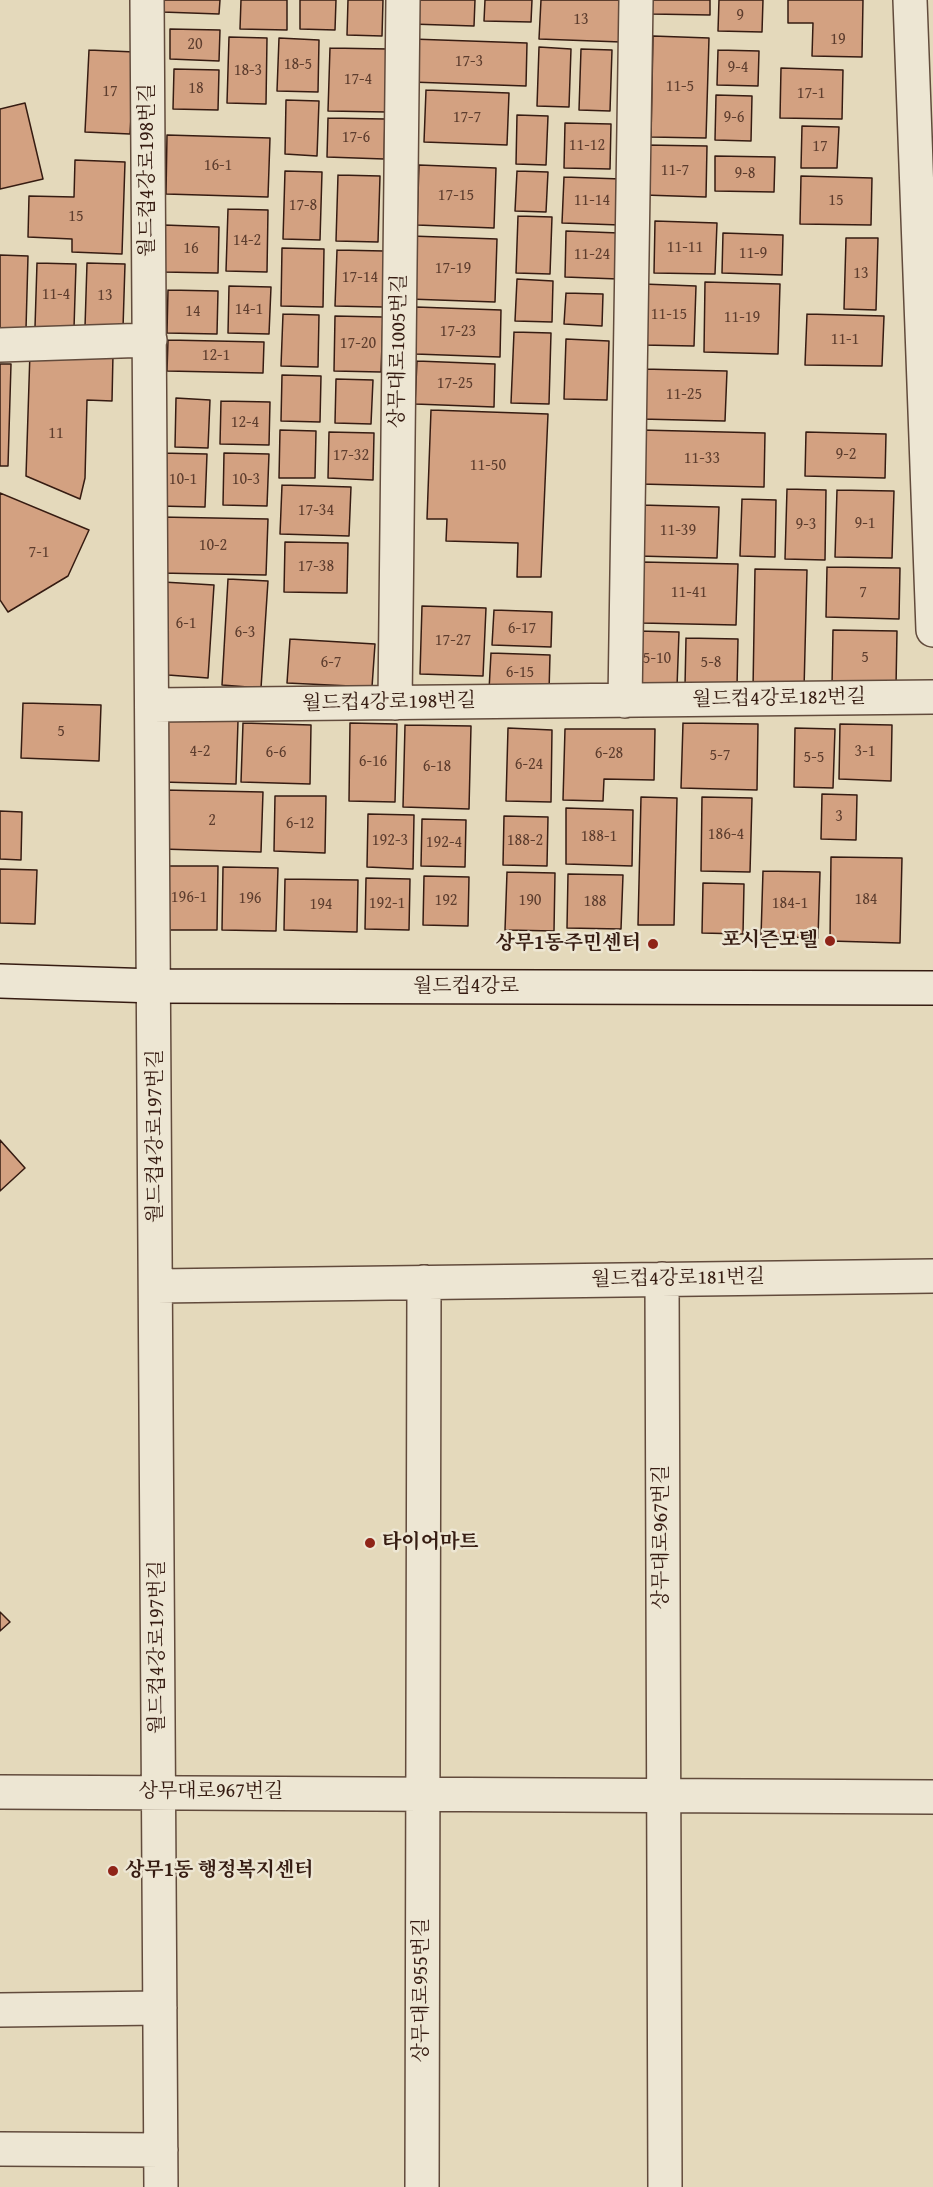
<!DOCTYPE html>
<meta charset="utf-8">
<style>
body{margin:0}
canvas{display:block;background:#e4d9bb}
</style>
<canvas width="933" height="2187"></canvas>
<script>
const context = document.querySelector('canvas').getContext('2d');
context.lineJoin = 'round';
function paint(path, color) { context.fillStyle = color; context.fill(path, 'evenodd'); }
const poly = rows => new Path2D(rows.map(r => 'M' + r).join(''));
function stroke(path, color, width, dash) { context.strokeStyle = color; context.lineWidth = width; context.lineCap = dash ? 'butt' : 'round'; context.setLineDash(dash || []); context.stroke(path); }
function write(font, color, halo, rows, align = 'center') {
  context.font = font + ' "Gentium Book Plus","Noto Serif KR",serif'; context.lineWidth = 5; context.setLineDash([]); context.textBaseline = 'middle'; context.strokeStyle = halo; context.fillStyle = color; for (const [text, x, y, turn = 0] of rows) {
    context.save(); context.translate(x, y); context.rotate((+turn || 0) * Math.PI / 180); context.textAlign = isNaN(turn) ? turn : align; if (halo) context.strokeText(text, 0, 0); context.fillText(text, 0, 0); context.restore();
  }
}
const building = poly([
 [162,0,220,0,219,14,162,12,162,0],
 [241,0,287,0,287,30,240,29,241,0],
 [300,0,336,0,335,30,300,29,300,0],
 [348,0,383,0,382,36,347,35,348,0],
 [412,0,475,0,474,26,411,24,412,0],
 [485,0,532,0,531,22,484,21,485,0],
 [541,0,622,0,621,42,539,39,541,0],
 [651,0,710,0,710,15,651,14,651,0],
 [719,0,763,0,762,32,718,31,719,0],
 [788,0,863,0,862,57,812,56,813,23,788,23,788,0],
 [170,29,220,30,219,61,170,59,170,29],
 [653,36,709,38,706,138,651,137,653,36],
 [229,37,267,38,266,104,227,103,229,37],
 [279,38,319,40,318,92,277,91,279,38],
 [412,39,527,43,526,86,411,82,412,39],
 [539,47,571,49,569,107,537,106,539,47],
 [330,48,388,49,387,112,328,111,330,48],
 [581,49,612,50,610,111,579,110,581,49],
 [89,50,135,52,130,134,85,132,89,50],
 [718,50,759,51,758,86,717,85,718,50],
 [781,68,843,70,842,119,780,118,781,68],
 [174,69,219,70,218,110,173,109,174,69],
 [426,90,509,93,507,145,424,142,426,90],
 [716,95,752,96,751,141,715,140,716,95],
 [286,100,319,101,317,156,285,154,286,100],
 [25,103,43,179,0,189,0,109,25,103],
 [517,115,548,116,546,165,516,164,517,115],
 [328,118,385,119,384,159,327,157,328,118],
 [565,123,611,124,610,169,564,168,565,123],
 [802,126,839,127,837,168,801,168,802,126],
 [167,135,270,138,268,197,166,194,167,135],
 [645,145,707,146,706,197,644,195,645,145],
 [715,156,775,157,774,192,715,191,715,156],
 [75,160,125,162,122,254,72,252,72,239,28,237,29,196,74,197,75,160],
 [419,165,496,168,494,228,417,225,419,165],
 [285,171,322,172,320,240,283,239,285,171],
 [517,171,548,172,546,212,515,211,517,171],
 [338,175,380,176,378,242,336,241,338,175],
 [801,176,872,178,871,225,800,224,801,176],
 [564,177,621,179,620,225,562,223,564,177],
 [228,209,268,210,267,272,226,271,228,209],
 [518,216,552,217,550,274,516,273,518,216],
 [655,221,717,223,715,274,654,273,655,221],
 [164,225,219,227,218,273,163,272,164,225],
 [566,231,619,233,618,279,565,277,566,231],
 [723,233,783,235,782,275,722,273,723,233],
 [411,236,497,239,495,302,409,299,411,236],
 [846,238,878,238,876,310,844,309,846,238],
 [282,248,324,249,323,307,281,306,282,248],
 [337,250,384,251,383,307,335,306,337,250],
 [0,255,28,256,26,329,0,328,0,255],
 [37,263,76,264,74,328,35,327,37,263],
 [87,263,125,264,123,328,85,327,87,263],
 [517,279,553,281,552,322,515,321,517,279],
 [705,282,780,284,778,354,704,352,705,282],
 [643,284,696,286,694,346,642,345,643,284],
 [229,286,271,287,269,334,228,333,229,286],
 [168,290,218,291,217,334,167,333,168,290],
 [566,293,603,294,602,326,564,324,566,293],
 [416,307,501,310,500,357,415,354,416,307],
 [283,314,319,315,318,367,281,366,283,314],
 [807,314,884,316,882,366,805,365,807,314],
 [335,316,383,317,381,372,334,371,335,316],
 [514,332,551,333,549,404,511,403,514,332],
 [566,339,609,341,607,400,564,399,566,339],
 [168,340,264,342,263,373,167,371,168,340],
 [30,352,113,354,112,401,87,400,85,478,80,499,26,476,30,352],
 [417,361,495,364,494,407,415,404,417,361],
 [0,364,11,364,8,466,0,466,0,364],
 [643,369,727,371,725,421,641,419,643,369],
 [282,375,321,376,320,422,281,421,282,375],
 [336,379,373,380,371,424,335,423,336,379],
 [176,398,210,400,208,448,175,447,176,398],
 [221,401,270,402,269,445,220,444,221,401],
 [431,410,548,414,541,577,517,577,518,543,446,541,447,519,427,519,431,410],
 [280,430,316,431,315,478,279,478,280,430],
 [641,430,765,433,764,487,640,484,641,430],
 [329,432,374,433,373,480,328,478,329,432],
 [806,432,886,434,885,478,805,476,806,432],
 [160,453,207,454,205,507,158,506,160,453],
 [224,453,269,454,267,506,223,505,224,453],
 [282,485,351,487,349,536,280,534,282,485],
 [787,489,826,490,825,560,785,559,787,489],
 [837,490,894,491,892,558,835,557,837,490],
 [0,493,89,530,68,576,8,612,0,600,0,493],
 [742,499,776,500,775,557,740,556,742,499],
 [640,505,719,507,717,558,638,556,640,505],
 [160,517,268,519,266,575,159,573,160,517],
 [285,542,348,543,347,593,284,592,285,542],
 [642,562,738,564,736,625,641,623,642,562],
 [827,567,900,568,899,619,826,617,827,567],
 [755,569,807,570,804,690,753,689,755,569],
 [228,579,268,581,261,688,222,685,228,579],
 [163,582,214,585,208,678,168,675,159,664,163,582],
 [422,606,486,608,483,676,420,674,422,606],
 [494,610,552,612,551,647,492,645,494,610],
 [833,630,897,631,896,687,832,686,833,630],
 [637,631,679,632,677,687,636,686,637,631],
 [686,638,738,639,737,687,685,686,686,638],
 [290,639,375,644,372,687,287,683,290,639],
 [491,653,550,655,549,692,489,690,491,653],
 [23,703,101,705,99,761,21,758,23,703],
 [164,720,238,721,236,784,162,782,164,720],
 [243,723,311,725,310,784,241,782,243,723],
 [350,723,397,724,395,802,349,801,350,723],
 [683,723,758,724,757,790,681,788,683,723],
 [840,724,892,725,891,781,839,779,840,724],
 [405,725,471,726,469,809,403,807,405,725],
 [508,728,552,730,551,802,506,801,508,728],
 [795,728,835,729,833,788,794,787,795,728],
 [565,729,655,729,654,780,604,779,603,801,563,800,565,729],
 [163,790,263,792,261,852,162,849,163,790],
 [822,794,857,795,856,840,821,839,822,794],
 [275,796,326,796,325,853,274,851,275,796],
 [641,797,677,798,674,925,638,925,641,797],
 [702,797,752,798,750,872,701,871,702,797],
 [566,808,633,810,632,866,566,864,566,808],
 [0,811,22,812,21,860,0,859,0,811],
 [368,814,414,815,413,869,367,867,368,814],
 [504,816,548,817,547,866,503,865,504,816],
 [422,819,466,820,465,867,421,866,422,819],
 [831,857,902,858,900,943,830,941,831,857],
 [160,866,218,866,217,930,161,930,160,866],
 [223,867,278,868,276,931,222,930,223,867],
 [0,869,37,870,35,924,0,923,0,869],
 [763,871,820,872,818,938,761,936,763,871],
 [507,872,555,873,554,931,505,930,507,872],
 [568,874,623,875,621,929,567,928,568,874],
 [424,876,469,877,468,926,423,925,424,876],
 [366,878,410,879,409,930,365,929,366,878],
 [285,879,358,880,357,932,284,930,285,879],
 [703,883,744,884,743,934,702,933,703,883],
 [0,1140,25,1168,0,1191,0,1140],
 [0,1612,10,1622,0,1631,0,1612]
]);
const street = poly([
 [147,0,161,2187],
 [910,0,933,630],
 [0,345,150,340],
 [625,701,636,0],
 [395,703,403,0],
 [153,705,933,697],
 [662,1279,665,2187],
 [157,1286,933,1276],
 [0,1792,933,1797],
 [0,2010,160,2008],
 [0,2149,161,2150],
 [422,2187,424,1282]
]);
const secondary = poly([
 [0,981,155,986,933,988]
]);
const markers = [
 [830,941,6,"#8f2418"],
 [653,944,6,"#8f2418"],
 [370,1543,6,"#8f2418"],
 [113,1871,6,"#8f2418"]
];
const numberNames = [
 ["9",740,16],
 ["13",581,20],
 ["19",838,40],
 ["20",195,45],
 ["17-3",469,62],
 ["18-5",298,65],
 ["9-4",738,68],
 ["18-3",248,71],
 ["17-4",358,80],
 ["11-5",680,87],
 ["18",196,89],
 ["17",110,92],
 ["17-1",811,94],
 ["17-7",467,118],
 ["9-6",734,118],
 ["17-6",356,138],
 ["11-12",587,146],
 ["17",820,147],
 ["16-1",218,166],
 ["11-7",675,171],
 ["9-8",745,174],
 ["17-15",456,196],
 ["11-14",592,201],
 ["15",836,201],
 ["17-8",303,206],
 ["15",76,217],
 ["14-2",247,241],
 ["11-11",685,248],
 ["16",191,249],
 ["11-9",753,254],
 ["11-24",592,255],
 ["17-19",453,269],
 ["13",861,274],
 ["17-14",360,278],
 ["11-4",56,295],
 ["13",105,296],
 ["14-1",249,310],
 ["14",193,312],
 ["11-15",669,315],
 ["11-19",742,318],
 ["17-23",458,332],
 ["11-1",845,340],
 ["17-20",358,344],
 ["12-1",216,356],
 ["17-25",455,384],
 ["11-25",684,395],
 ["12-4",245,423],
 ["11",56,434],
 ["9-2",846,455],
 ["17-32",351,456],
 ["11-33",702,459],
 ["11-50",488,466],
 ["10-1",183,480],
 ["10-3",246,480],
 ["17-34",316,511],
 ["9-1",865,524],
 ["9-3",806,525],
 ["11-39",678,531],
 ["10-2",213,546],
 ["7-1",39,553],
 ["17-38",316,567],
 ["11-41",689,593],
 ["7",863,593],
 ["6-1",186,624],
 ["6-17",522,629],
 ["6-3",245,633],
 ["17-27",453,641],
 ["5",865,658],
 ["5-10",657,659],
 ["6-7",331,663],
 ["5-8",711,663],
 ["6-15",520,673],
 ["5",61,732],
 ["4-2",200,752],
 ["3-1",865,752],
 ["6-6",276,753],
 ["6-28",609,754],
 ["5-7",720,756],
 ["5-5",814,758],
 ["6-16",373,762],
 ["6-24",529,765],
 ["6-18",437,767],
 ["3",839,817],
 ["2",212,821],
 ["6-12",300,824],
 ["186-4",726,835],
 ["188-1",599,837],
 ["192-3",390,841],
 ["188-2",525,841],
 ["192-4",444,843],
 ["196-1",189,898],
 ["196",250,899],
 ["184",866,900],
 ["192",446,901],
 ["190",530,901],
 ["188",595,902],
 ["192-1",387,904],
 ["184-1",790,904],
 ["194",321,905]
];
const streetNames = [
 ["월드컵4강로198번길",148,170,-90],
 ["상무대로1005번길",399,351,-89],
 ["월드컵4강로182번길",779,699,-1],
 ["월드컵4강로198번길",389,703,-1],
 ["월드컵4강로",466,987],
 ["월드컵4강로197번길",156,1136,-90],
 ["월드컵4강로181번길",678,1279,-1],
 ["상무대로967번길",662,1537,-90],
 ["월드컵4강로197번길",158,1647,-90],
 ["상무대로967번길",211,1792],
 ["상무대로955번길",422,1990,-90]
];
const poiNames = [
 ["포시즌모텔",818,941],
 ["상무1동주민센터",641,944],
 ["타이어마트",382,1543,"left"],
 ["상무1동 행정복지센터",125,1871,"left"]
];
paint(building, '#d3a181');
stroke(building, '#361c12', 1.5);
stroke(street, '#624b3c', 36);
stroke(secondary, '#361c12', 36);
stroke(street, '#ede6d3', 33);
stroke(secondary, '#ede6d3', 33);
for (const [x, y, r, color] of markers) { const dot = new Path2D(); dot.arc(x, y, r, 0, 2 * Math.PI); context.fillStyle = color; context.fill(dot); stroke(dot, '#ede6d3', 2); }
write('16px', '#5d3d2e', null, numberNames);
write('20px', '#361c12', '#ede6d3', streetNames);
write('bold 20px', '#361c12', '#ede6d3', poiNames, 'right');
</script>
